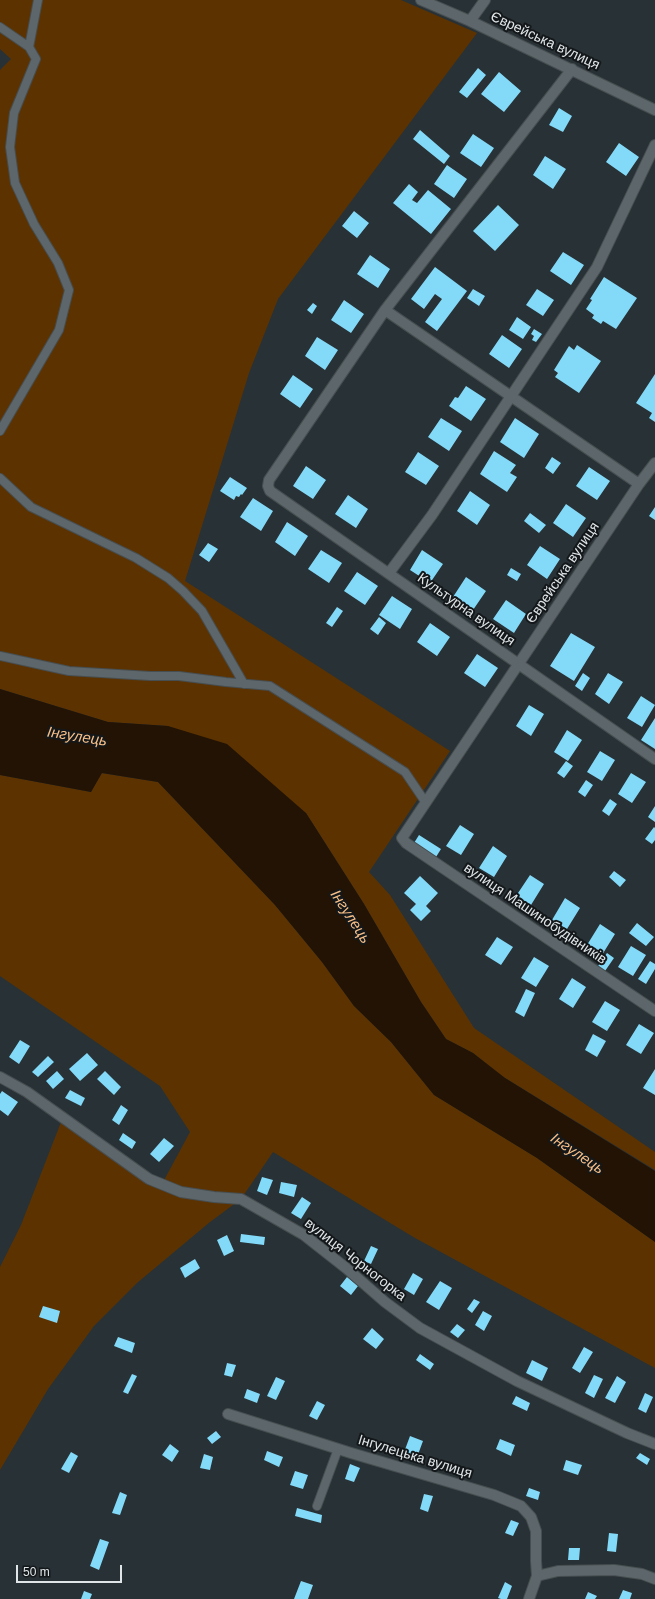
<!DOCTYPE html>
<meta charset="utf-8">
<style>
body{margin:0}
#map{position:relative;width:655px;height:1599px;overflow:hidden;background:#283135;font-family:Helvetica,sans-serif}
canvas{display:block}
.scale{position:absolute;left:16px;top:1565px;width:106px;height:18px;box-sizing:border-box;border:2px solid #e0e6e8;border-top:0;padding-left:5px;font-size:12px;line-height:14px;white-space:nowrap;color:#e0e6e8;-webkit-text-stroke:3px #14181a;paint-order:stroke}
</style>
<div id="map">
<canvas width="655" height="1599"></canvas>
<div class="scale">50 m</div>
</div>
<script>
const context = document.querySelector('canvas').getContext('2d');
context.lineJoin = 'round';
function paint(path, color) { context.fillStyle = color; context.fill(path, 'evenodd'); }
const poly = rows => new Path2D(rows.map(r => 'M' + r).join(''));
function stroke(path, color, width, dash) { context.strokeStyle = color; context.lineWidth = width; context.lineCap = dash ? 'butt' : 'round'; context.setLineDash(dash || []); context.stroke(path); }
function write(font, color, halo, rows, align = 'center') {
  context.font = font + ' Helvetica,sans-serif'; context.lineWidth = 4; context.setLineDash([]); context.textBaseline = 'middle'; context.strokeStyle = halo; context.fillStyle = color; for (const [text, x, y, turn = 0] of rows) {
    context.save(); context.translate(x, y); context.rotate((+turn || 0) * Math.PI / 180); context.textAlign = isNaN(turn) ? turn : align; if (halo) context.strokeText(text, 0, 0); context.fillText(text, 0, 0); context.restore();
  }
}
const green = poly([
 [0,0,401,0,477,33,278,299,249,373,185,581,450,751,369,872,390,895,474,1028,655,1152,655,1170,502,1076,473,1053,446,1039,421,1002,364,904,306,813,168,726,108,722,0,689,0,70,11,59,0,49],
 [101,773,158,782,275,905,322,962,354,1006,391,1042,434,1095,537,1158,655,1242,655,1368,415,1238,273,1152,241,1199,210,1222,137,1283,94,1326,48,1389,0,1470,0,1267,21,1225,63,1117,162,1184,190,1132,160,1086,0,976,0,775,91,792]
]);
const water = poly([
 [0,689,108,722,168,726,227,744,306,813,364,904,421,1002,446,1039,473,1053,505,1078,655,1171,655,1242,537,1158,434,1095,391,1042,354,1006,322,962,275,905,158,782,102,773,91,792,0,775]
]);
const building = poly([
 [478,68,486,75,467,98,459,92],
 [499,72,521,91,504,112,481,94],
 [559,108,572,116,563,132,549,125],
 [420,130,450,156,444,164,413,139],
 [473,134,494,148,481,167,460,153],
 [619,143,639,157,626,176,606,162],
 [545,156,566,169,553,189,533,175],
 [447,165,467,179,454,198,434,184],
 [409,184,418,192,412,200,417,203,428,190,451,209,431,234,393,203],
 [498,205,519,225,495,251,473,231],
 [354,211,369,223,357,238,342,226],
 [563,252,584,265,571,285,550,271],
 [370,255,390,269,378,288,357,274],
 [435,267,467,291,437,331,425,322,442,299,435,294,424,309,411,299],
 [604,277,637,298,616,329,603,321,601,324,592,318,594,315,586,309,592,300,590,299],
 [473,289,485,296,479,306,467,298],
 [537,289,554,300,543,316,526,305],
 [344,300,364,314,351,333,331,320],
 [313,303,317,306,312,314,307,310],
 [517,317,531,327,523,339,509,330],
 [534,329,542,334,536,342,532,340,534,336,531,334],
 [502,335,522,349,509,368,489,354],
 [317,337,338,350,325,370,305,356],
 [577,345,601,361,579,393,555,377,558,373,554,370,569,346,574,350],
 [655,374,655,422,649,418,652,413,636,403],
 [293,375,313,389,300,408,280,394],
 [466,386,486,399,471,421,449,406,455,397,458,398],
 [441,418,462,431,449,451,428,437],
 [515,418,539,434,524,458,500,442],
 [494,451,516,465,510,473,517,477,507,492,480,474],
 [418,452,439,466,426,485,405,472],
 [552,457,561,463,553,474,545,468],
 [306,466,326,480,313,499,293,486],
 [589,467,610,481,597,500,576,486],
 [230,477,247,488,242,495,241,494,239,497,236,496,234,500,220,491],
 [470,491,490,505,477,525,457,511],
 [348,495,368,509,356,528,335,514],
 [253,498,273,511,261,531,240,517],
 [566,504,586,518,573,537,553,523],
 [655,507,655,520,649,516],
 [530,513,546,525,539,533,524,521],
 [287,522,308,536,295,556,275,542],
 [208,543,218,549,209,562,199,555],
 [540,546,560,559,547,579,527,565],
 [321,550,342,563,329,583,308,569],
 [422,550,443,564,430,583,410,570],
 [511,568,521,574,517,581,507,575],
 [357,572,378,586,365,605,344,591],
 [466,577,486,591,473,610,453,597],
 [392,596,412,609,400,629,379,615],
 [506,600,526,614,514,633,493,619],
 [337,607,343,611,332,627,326,623],
 [379,617,386,623,378,635,370,629],
 [430,623,450,637,437,656,417,642],
 [571,633,595,647,574,681,550,666],
 [477,654,498,668,485,687,464,673],
 [583,673,590,678,582,691,575,686],
 [608,673,623,682,609,704,595,694],
 [641,696,655,705,642,727,627,718],
 [529,705,544,714,531,736,516,726],
 [655,718,655,749,641,740],
 [567,730,582,740,568,761,554,752],
 [600,751,615,760,602,781,587,772],
 [566,761,573,766,564,778,557,773],
 [631,773,646,782,632,803,618,794],
 [586,780,593,785,585,797,578,792],
 [610,799,617,804,609,816,602,811],
 [655,806,655,822,648,817],
 [460,825,474,834,461,855,446,846],
 [654,827,655,828,655,840,652,844,645,839],
 [419,835,441,849,436,857,414,843],
 [493,846,507,856,494,877,479,868],
 [614,871,626,880,620,887,609,877],
 [530,875,544,884,531,905,516,896],
 [420,876,438,893,426,906,431,911,421,921,410,910,416,904,404,893],
 [565,898,580,908,567,929,552,920],
 [637,923,654,937,646,946,629,933],
 [600,924,615,934,602,955,587,945],
 [497,937,513,947,501,965,485,955],
 [631,946,646,955,633,976,618,967],
 [607,953,614,958,605,971,598,966],
 [534,957,549,966,536,987,521,978],
 [650,961,655,964,655,969,646,984,638,979],
 [572,978,586,987,573,1008,559,999],
 [526,989,535,993,524,1017,515,1012],
 [605,1001,620,1010,607,1031,592,1022],
 [639,1024,654,1033,641,1054,626,1045],
 [593,1034,606,1041,597,1057,585,1050],
 [20,1040,30,1046,19,1064,9,1057],
 [87,1053,98,1065,80,1081,69,1069],
 [48,1056,54,1062,38,1077,32,1072],
 [655,1069,655,1095,643,1088],
 [57,1071,64,1079,53,1089,46,1081],
 [105,1071,121,1087,114,1095,97,1079],
 [70,1090,85,1098,81,1106,65,1098],
 [2,1091,18,1102,8,1116,0,1110,0,1094],
 [121,1105,128,1110,119,1125,112,1120],
 [123,1133,136,1142,132,1149,119,1140],
 [164,1138,174,1146,159,1162,150,1154],
 [262,1177,273,1180,267,1195,257,1191],
 [281,1182,297,1185,294,1197,279,1193],
 [302,1197,311,1203,301,1219,291,1213],
 [241,1234,265,1237,264,1245,240,1242],
 [227,1235,234,1251,224,1256,217,1240],
 [371,1246,378,1249,371,1264,364,1261],
 [195,1259,200,1268,185,1278,180,1268],
 [413,1273,423,1279,414,1295,404,1289],
 [347,1277,358,1286,351,1295,340,1286],
 [440,1281,452,1288,439,1310,426,1302],
 [474,1299,480,1302,472,1313,467,1309],
 [43,1306,60,1311,57,1323,39,1317],
 [483,1311,492,1316,484,1331,475,1325],
 [457,1324,465,1330,458,1338,450,1332],
 [372,1328,384,1339,376,1349,363,1339],
 [118,1337,135,1343,132,1353,114,1346],
 [584,1347,593,1352,580,1373,572,1368],
 [420,1354,434,1364,430,1370,416,1360],
 [532,1360,548,1368,542,1381,526,1373],
 [227,1363,236,1365,232,1377,224,1375],
 [132,1374,137,1376,128,1394,123,1392],
 [594,1375,603,1379,594,1398,585,1393],
 [617,1376,626,1382,615,1403,605,1398],
 [276,1377,285,1381,276,1400,267,1396],
 [247,1389,260,1394,257,1403,244,1398],
 [645,1393,653,1397,646,1413,638,1409],
 [516,1396,530,1403,527,1411,512,1404],
 [317,1401,325,1405,317,1420,309,1416],
 [216,1431,221,1437,212,1444,207,1438],
 [410,1436,423,1441,416,1460,403,1455],
 [500,1439,515,1445,511,1456,496,1449],
 [170,1444,179,1451,172,1462,162,1455],
 [267,1451,283,1457,279,1467,264,1460],
 [71,1452,78,1456,69,1473,61,1469],
 [640,1453,650,1459,647,1465,636,1458],
 [204,1454,213,1457,210,1470,200,1468],
 [566,1460,582,1465,578,1475,563,1470],
 [350,1464,360,1468,354,1482,345,1479],
 [295,1471,308,1475,303,1489,290,1485],
 [529,1488,540,1492,538,1500,526,1496],
 [120,1492,127,1495,120,1515,112,1513],
 [424,1494,433,1496,428,1512,420,1509],
 [297,1508,322,1515,321,1523,295,1516],
 [511,1520,519,1523,513,1536,505,1533],
 [609,1533,618,1534,616,1552,607,1551],
 [100,1539,109,1542,99,1570,90,1566],
 [569,1548,580,1548,579,1560,568,1560],
 [301,1581,313,1585,308,1599,294,1599],
 [505,1582,512,1586,507,1599,501,1599,498,1598],
 [623,1590,632,1593,630,1599,619,1599],
 [84,1591,92,1594,90,1599,81,1599],
 [588,1592,597,1596,595,1599,585,1599]
]);
const service = poly([
 [0,27,29,47,36,59,14,113,10,147,15,183,34,224,58,263,69,290,59,330,0,431],
 [29,47,38,0],
 [0,478,31,507,136,558,168,578,183,591,202,611,244,684],
 [0,656,69,671,150,676,179,676,226,682,270,686,405,772,426,803],
 [317,1506,338,1449]
]);
const minor = poly([
 [421,0,470,21,655,110],
 [470,21,485,0],
 [572,69,385,310,269,480,268,486,270,491,655,759],
 [385,310,639,484],
 [655,463,639,484,402,838,406,843,655,1011],
 [389,573,432,515,597,267,655,145],
 [0,1077,27,1092,149,1179,181,1192,214,1197,241,1199,304,1235,346,1268,385,1302,420,1328,517,1381,627,1433,655,1444],
 [228,1414,351,1453,494,1495,521,1506,531,1517,536,1531,536,1561,537,1576,529,1599],
 [537,1576,558,1571,614,1570,642,1574,655,1579]
]);
const streetNames = [
 ["Єврейська вулиця",545,41,25],
 ["Єврейська вулиця",563,573,-56],
 ["Культурна вулиця",466,610,35],
 ["вулиця Машинобудівників",535,914,34],
 ["вулиця Чорногорка",355,1260,38],
 ["Інгулецька вулиця",415,1457,17]
];
const waterNames = [
 ["Інгулець",77,737,9],
 ["Інгулець",350,917,57],
 ["Інгулець",577,1154,34]
];
paint(green, '#5c3300');
paint(water, '#231304');
paint(building, '#83d9f8');
stroke(service, '#474e51', 10);
stroke(minor, '#474e51', 12);
stroke(service, '#5d676b', 8);
stroke(minor, '#5d676b', 10);
write('14px', '#e0e6e8', '#14181a', streetNames);
write('italic 15px', '#f9bf87', '#14181a', waterNames);
</script>
